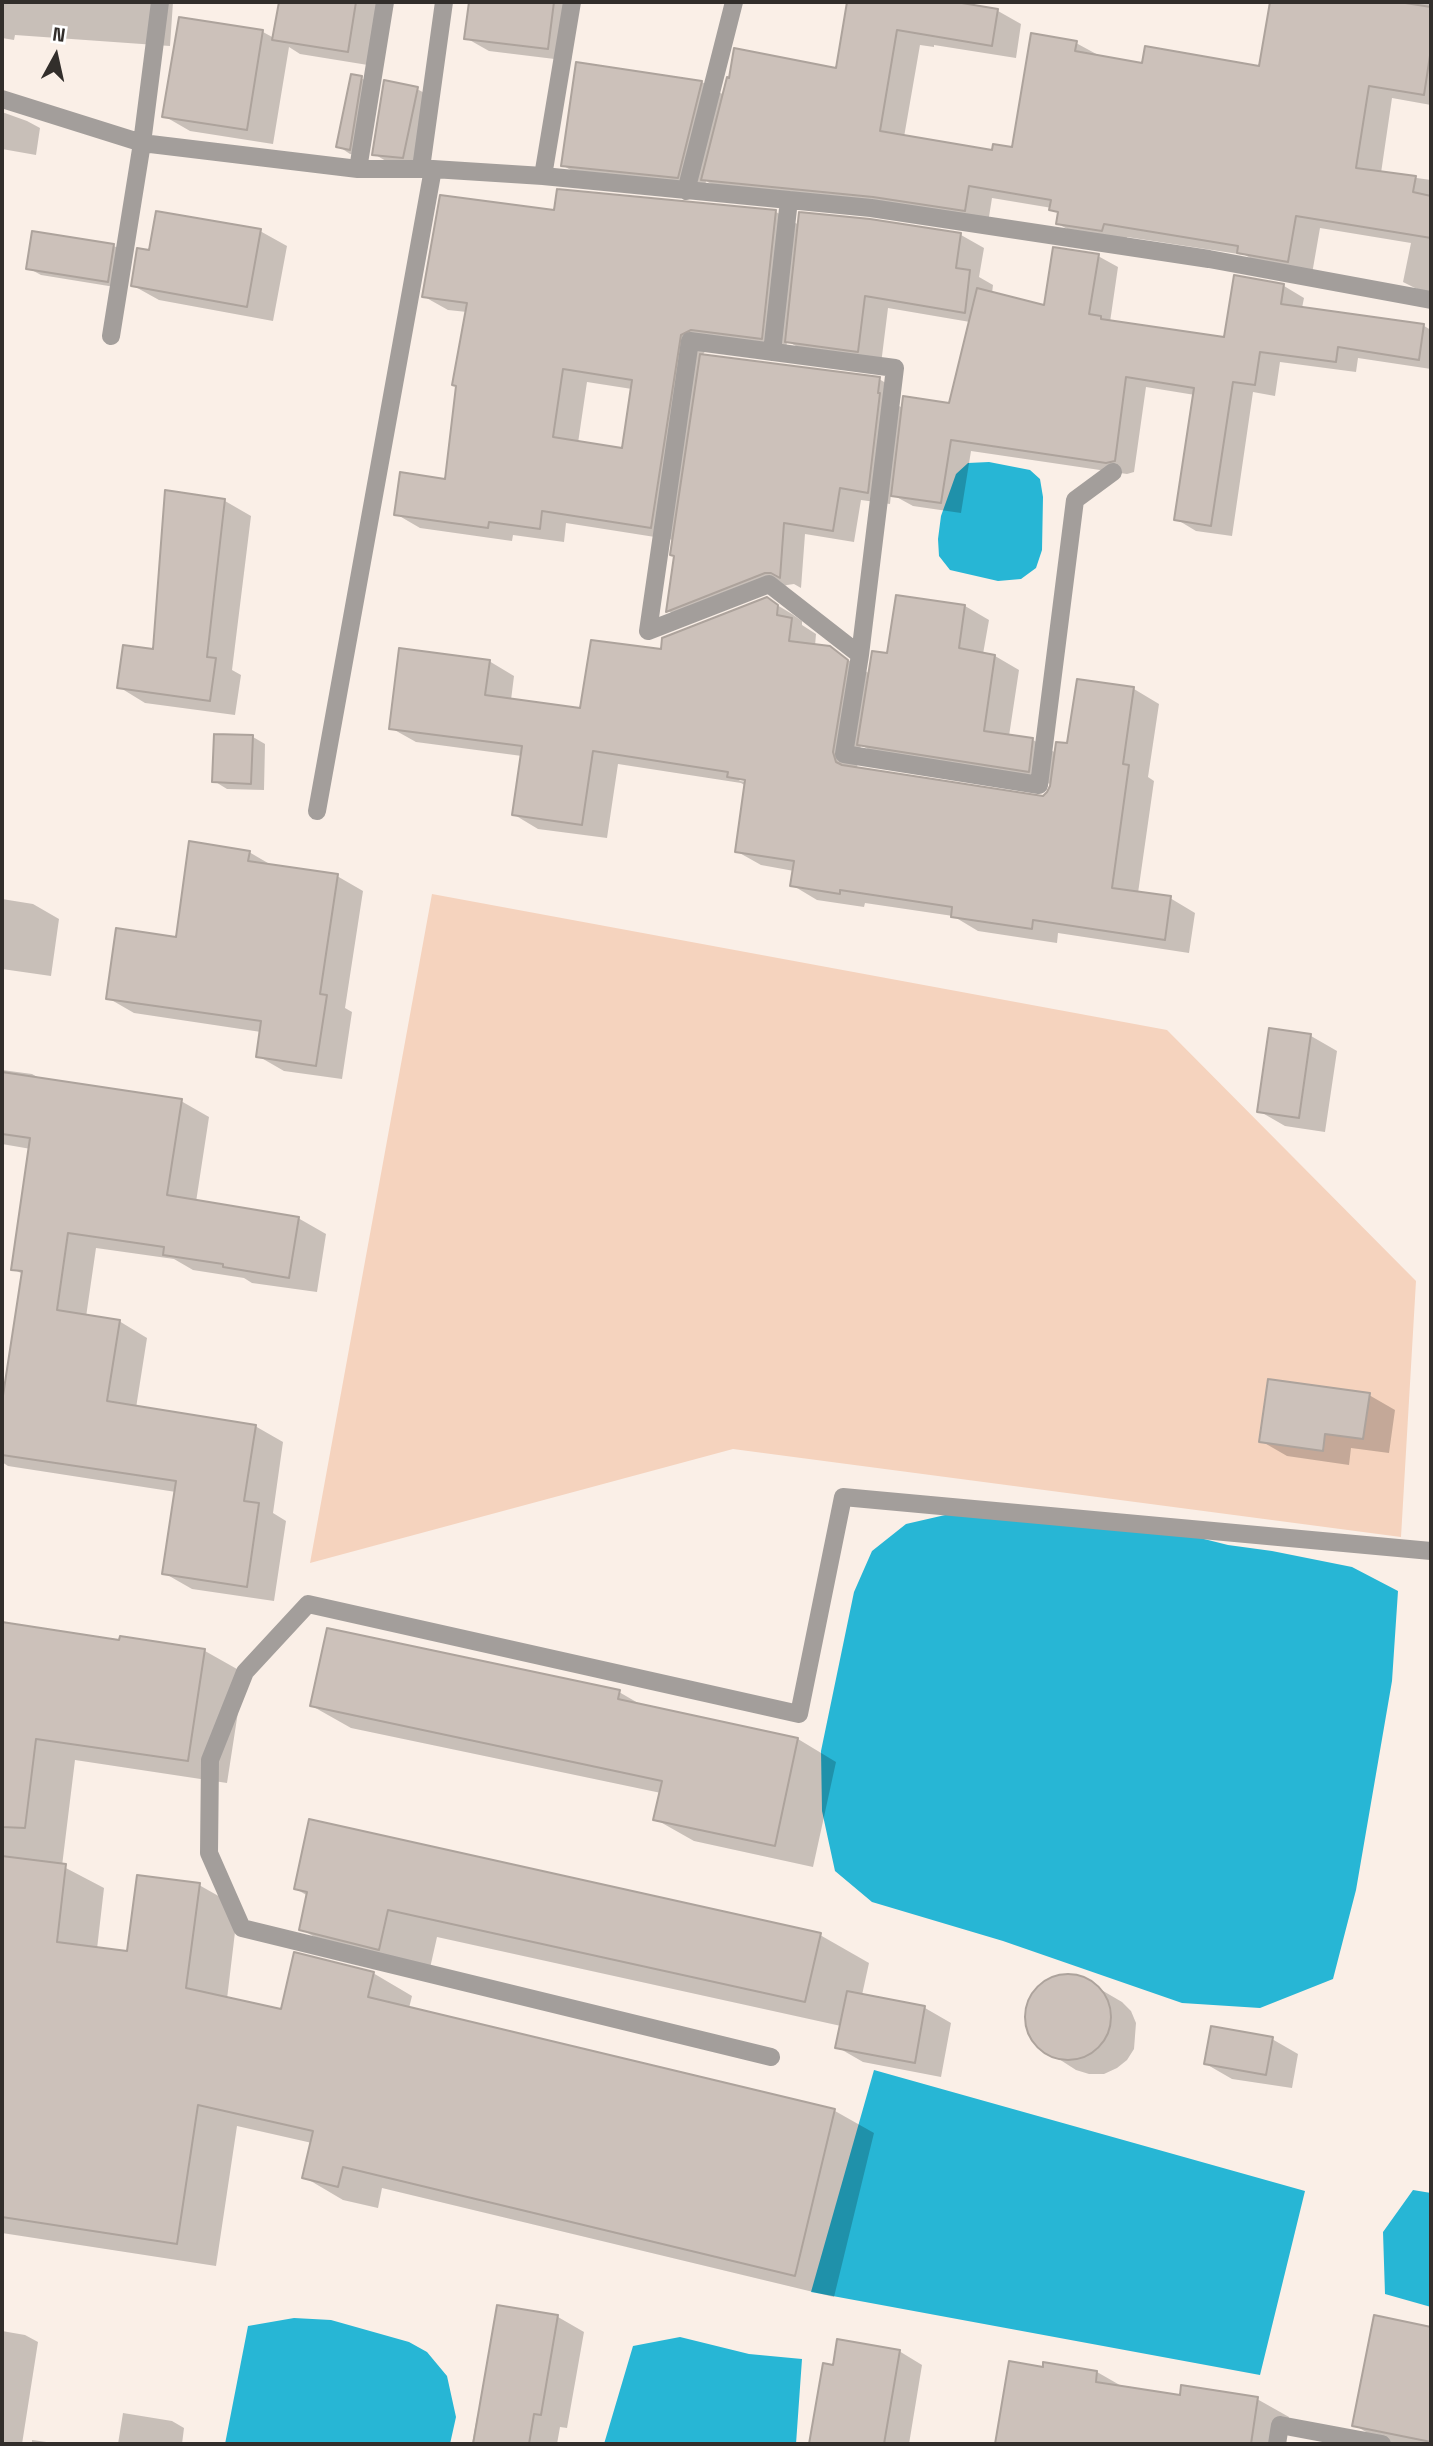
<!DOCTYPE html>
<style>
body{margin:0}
#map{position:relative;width:1433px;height:2446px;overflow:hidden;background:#faefe7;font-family:"Space Grotesk",sans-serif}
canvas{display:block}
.frame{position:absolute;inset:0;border:4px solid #322e2b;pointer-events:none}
.north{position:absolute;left:21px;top:21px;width:70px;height:70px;-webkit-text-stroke:5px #fff;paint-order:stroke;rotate:8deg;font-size:19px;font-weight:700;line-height:28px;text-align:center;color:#322e2b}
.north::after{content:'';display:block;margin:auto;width:24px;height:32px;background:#322e2b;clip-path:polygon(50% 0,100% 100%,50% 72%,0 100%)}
</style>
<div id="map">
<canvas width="1433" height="2446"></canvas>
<div class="frame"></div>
<div class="north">N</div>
</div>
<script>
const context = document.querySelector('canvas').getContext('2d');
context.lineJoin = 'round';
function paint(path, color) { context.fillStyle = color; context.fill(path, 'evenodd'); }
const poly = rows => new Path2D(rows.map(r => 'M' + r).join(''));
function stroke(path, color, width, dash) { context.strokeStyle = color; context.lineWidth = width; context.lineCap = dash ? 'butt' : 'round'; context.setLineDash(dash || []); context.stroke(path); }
const green = poly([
 [432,894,1167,1030,1416,1281,1401,1537,733,1449,310,1563]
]);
const water = poly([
 [989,462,1030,470,1040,479,1043,497,1042,550,1036,568,1021,579,998,581,950,570,939,556,938,539,941,516,956,474,968,463],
 [980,1507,1156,1527,1228,1545,1272,1551,1352,1567,1398,1591,1392,1681,1356,1890,1333,1979,1260,2008,1182,2003,1003,1941,872,1902,835,1871,822,1811,821,1751,854,1592,872,1551,906,1524],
 [874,2070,1305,2191,1260,2375,811,2292],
 [1413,2190,1431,2193,1431,2307,1385,2294,1383,2232],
 [294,2318,331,2320,409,2342,427,2352,447,2376,456,2417,450,2444,225,2444,248,2326],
 [680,2337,749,2354,802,2359,796,2444,604,2444,633,2346]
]);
const shadow = poly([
 [2,2,173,2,170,46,15,35,14,40,2,38],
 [280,2,384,2,374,66,300,54,289,47,273,144,190,131,164,116,263,32,274,38],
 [470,2,579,2,571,61,489,51,466,38],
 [849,2,945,2,998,11,1021,24,1016,58,934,45,934,47,920,45,904,137,994,152,1014,149,1076,43,1100,56,1143,65,1261,68,1272,2,1431,2,1431,105,1392,98,1381,173,1431,180,1431,296,1403,282,1411,243,1320,228,1312,274,1262,265,1245,255,1127,237,1126,244,1082,237,1058,224,1060,214,1052,208,992,198,988,223,726,193,706,181,704,192,588,180,562,165,577,64,702,82,724,95,837,70],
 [361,78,374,85,362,156,350,154,338,146],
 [417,89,430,96,416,164,386,161,374,154],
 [2,112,27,121,40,128,36,155,2,149],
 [559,191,776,212,799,225,961,235,984,248,979,277,993,285,992,293,1045,307,1098,256,1118,267,1110,322,1226,339,1284,286,1304,298,1302,308,1424,326,1431,330,1431,369,1358,358,1356,372,1280,362,1275,396,1253,392,1232,536,1196,531,1176,519,1195,395,1146,387,1134,472,1127,474,971,451,961,513,913,506,891,494,890,504,861,500,854,542,805,534,801,588,794,584,787,585,689,623,668,611,675,556,674,540,566,523,564,542,513,535,512,541,420,528,396,514,446,481,467,312,448,310,423,296,556,212],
 [888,308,970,322,950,405,903,408,899,406,901,392,879,379,702,356,710,344,786,352,787,341,810,354,881,364],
 [587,382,632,389,624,450,578,443],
 [260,231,287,246,273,321,159,300,132,285,150,252],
 [114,246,126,253,121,288,41,275,28,268],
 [225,501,251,516,232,670,241,675,235,715,145,703,119,687,154,651],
 [767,599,792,614,802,621,802,625,816,634,815,646,830,648,870,674,888,655,965,606,989,620,983,654,995,656,1019,670,1009,736,1033,740,1056,753,1069,745,1079,681,1134,689,1159,704,1148,777,1154,781,1138,893,1170,898,1195,913,1189,953,1058,933,1057,943,978,931,953,916,865,903,864,907,817,900,792,885,794,871,761,865,736,851,746,786,741,783,618,764,607,838,538,829,513,814,522,756,416,742,391,728,489,661,514,676,511,700,582,710,662,651],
 [861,745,883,758,1052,784,1045,797,857,768],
 [736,777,754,783,740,781],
 [253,737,265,744,264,790,227,789,214,781],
 [249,852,273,866,337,876,363,891,345,1008,352,1012,342,1079,284,1071,258,1056,261,1032,134,1013,108,998,177,939],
 [2,899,33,904,59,919,51,976,2,969],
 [1311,1036,1337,1051,1325,1132,1285,1126,1259,1111],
 [2,1070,32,1074,43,1080,181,1101,209,1117,196,1202,298,1218,326,1234,317,1292,252,1283,244,1278,193,1270,174,1259,96,1248,86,1317,119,1321,147,1338,136,1408,255,1426,283,1442,273,1513,286,1521,274,1601,192,1589,164,1573,176,1492,8,1466,2,1462,2,1388,6,1388,23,1274,13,1269,31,1149,2,1144],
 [1369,1395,1395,1410,1389,1453,1351,1448,1349,1465,1287,1456,1261,1441],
 [2,1624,121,1642,121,1638,205,1651,244,1673,227,1783,75,1760,62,1866,104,1888,97,1949,129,1953,199,1885,238,1907,227,1999,282,2011,373,1973,412,1996,409,2008,835,2111,874,2133,834,2297,382,2188,378,2208,343,2200,304,2177,312,2143,237,2126,216,2266,2,2233],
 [619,1692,645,1707,798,1739,836,1762,813,1867,694,1841,655,1819,661,1793,351,1728,312,1706],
 [296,1889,820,1935,869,1963,862,1995,925,2008,951,2023,941,2077,863,2062,837,2047,841,2026,437,1937,428,1977,350,1958,301,1929,308,1896],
 [1071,1976,1083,1979,1110,1995,1122,2002,1131,2011,1136,2023,1134,2049,1127,2060,1117,2068,1104,2074,1089,2074,1076,2070,1037,2045,1029,2033,1027,2019,1028,2005,1035,1992,1046,1983,1058,1977],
 [1272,2039,1298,2054,1292,2088,1232,2079,1206,2064],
 [499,2307,558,2317,584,2332,567,2428,560,2427,557,2444,472,2444,477,2417,479,2417],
 [1376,2317,1431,2329,1431,2444,1385,2443,1354,2425],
 [2,2331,25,2335,38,2342,22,2444,2,2444],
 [899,2351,922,2365,909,2444,811,2444,824,2365,834,2367],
 [1010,2363,1044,2369,1045,2364,1097,2372,1125,2388,1181,2398,1257,2399,1289,2417,1285,2444,997,2444],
 [123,2413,172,2421,184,2428,182,2444,118,2444],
 [32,2440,61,2444,32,2444]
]);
const building = poly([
 [279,2,356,2,348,52,272,40,279,2],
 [469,2,554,2,548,49,464,39,469,2],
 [847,2,956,2,998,9,992,46,897,30,880,131,992,150,993,144,1012,147,1031,33,1077,41,1075,51,1142,63,1145,46,1259,66,1270,2,1399,2,1431,7,1431,49,1424,95,1369,86,1356,168,1416,176,1413,192,1431,196,1431,238,1296,216,1288,262,1237,253,1238,246,1104,224,1102,231,1056,224,1058,212,1049,210,1051,200,969,186,965,211,873,197,701,180,727,77,729,78,734,48,836,68,847,2],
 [179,17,263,30,247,130,162,117,179,17],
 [576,62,702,81,678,178,561,166,576,62],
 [351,74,362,76,350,150,336,147,351,74],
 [384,80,418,87,403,158,372,155,384,80],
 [557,189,776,210,762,339,691,330,681,335,651,528,542,511,540,529,489,522,488,528,394,515,400,472,445,479,456,386,452,385,467,303,422,297,440,195,554,210,557,189],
 [563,369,632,380,622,448,553,437,563,369],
 [156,211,261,229,247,307,131,286,137,248,149,250,156,211],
 [799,212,870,219,961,233,956,268,970,270,965,313,865,296,858,352,785,342,799,212],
 [32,231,114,244,108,282,26,269,32,231],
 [1053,247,1099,254,1089,314,1101,316,1101,319,1224,337,1234,275,1284,284,1281,304,1424,324,1419,360,1338,347,1336,362,1260,352,1255,385,1233,382,1211,526,1174,520,1194,388,1126,377,1115,461,1106,463,951,440,941,503,891,496,903,396,949,403,977,288,1044,305,1053,247],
 [700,354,880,377,878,393,880,393,868,493,840,488,833,531,784,523,780,578,771,573,765,573,666,612,674,556,670,555,700,354],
 [165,490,225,499,207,657,216,658,210,701,117,688,123,645,153,649,165,490],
 [896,595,965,605,959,648,995,655,984,731,1033,738,1029,772,857,745,872,651,887,653,896,595],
 [767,597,778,605,777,615,792,618,789,641,830,646,848,660,833,752,836,762,842,765,1043,796,1047,792,1050,786,1056,742,1067,743,1077,679,1134,687,1123,764,1129,765,1112,888,1171,896,1165,940,1033,920,1032,929,951,917,952,907,840,890,840,894,790,886,794,861,735,852,745,780,727,777,728,772,593,751,582,825,512,815,522,746,389,729,399,648,490,660,485,695,580,708,591,640,661,649,662,638,767,597],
 [214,734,253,735,251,784,212,782,214,734],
 [189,841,250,851,248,861,338,874,320,994,327,995,316,1066,256,1057,261,1021,106,999,116,928,176,937,189,841],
 [1269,1028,1311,1034,1299,1118,1257,1112,1269,1028],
 [2,1072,182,1099,167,1195,299,1217,289,1278,223,1267,223,1264,163,1255,164,1247,68,1233,57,1310,120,1320,107,1401,256,1425,244,1501,259,1503,247,1587,162,1574,176,1481,2,1455,2,1402,22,1271,11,1270,30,1138,2,1134,2,1072],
 [1268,1379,1370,1393,1363,1439,1325,1434,1323,1451,1259,1442,1268,1379],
 [2,1622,119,1640,120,1636,205,1649,188,1761,36,1739,25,1828,2,1827,2,1622],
 [327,1628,620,1690,618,1699,798,1738,775,1846,653,1820,662,1781,310,1706,327,1628],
 [309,1819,821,1933,805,2002,388,1910,379,1950,299,1930,307,1892,294,1889,309,1819],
 [2,1856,66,1864,57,1942,127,1951,137,1875,200,1883,186,1988,281,2009,294,1952,374,1972,368,1997,835,2109,795,2276,343,2167,338,2187,302,2178,313,2131,198,2105,177,2244,2,2217,2,1856],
 '1025 2017a43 43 0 1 1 86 0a43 43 0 1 1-86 0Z',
 [847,1991,925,2006,915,2063,835,2048,847,1991],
 [1211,2026,1273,2037,1266,2075,1204,2064,1211,2026],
 [497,2305,558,2315,541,2415,534,2414,529,2444,473,2444,497,2305],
 [1374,2315,1431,2327,1431,2442,1352,2426,1374,2315],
 [837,2339,900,2350,884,2444,809,2444,823,2363,833,2365,837,2339],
 [1009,2361,1043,2367,1043,2362,1097,2371,1096,2382,1180,2395,1181,2385,1258,2397,1251,2444,995,2444,1009,2361]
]);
const minor = poly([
 [2,99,142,143,358,169,433,169,543,176,871,208,1209,259,1431,300],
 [421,168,444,2],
 [358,169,385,2],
 [543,176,572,2],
 [686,191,734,2],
 [111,336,142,143,160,2],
 [772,352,789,200],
 [860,655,769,584,648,631,690,341,895,368,860,655,844,754,1039,785,1075,500,1113,472],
 [317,811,433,169],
 [771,2057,242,1928,209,1853,210,1760,245,1672,308,1604,799,1714,843,1497,1431,1551],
 [1277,2444,1280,2425,1382,2444]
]);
paint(green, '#f5d3be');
paint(water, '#27b6d5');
paint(shadow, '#0003');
paint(building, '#ccc1ba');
stroke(building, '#ada39c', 2);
stroke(minor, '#a39e9b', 18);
</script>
